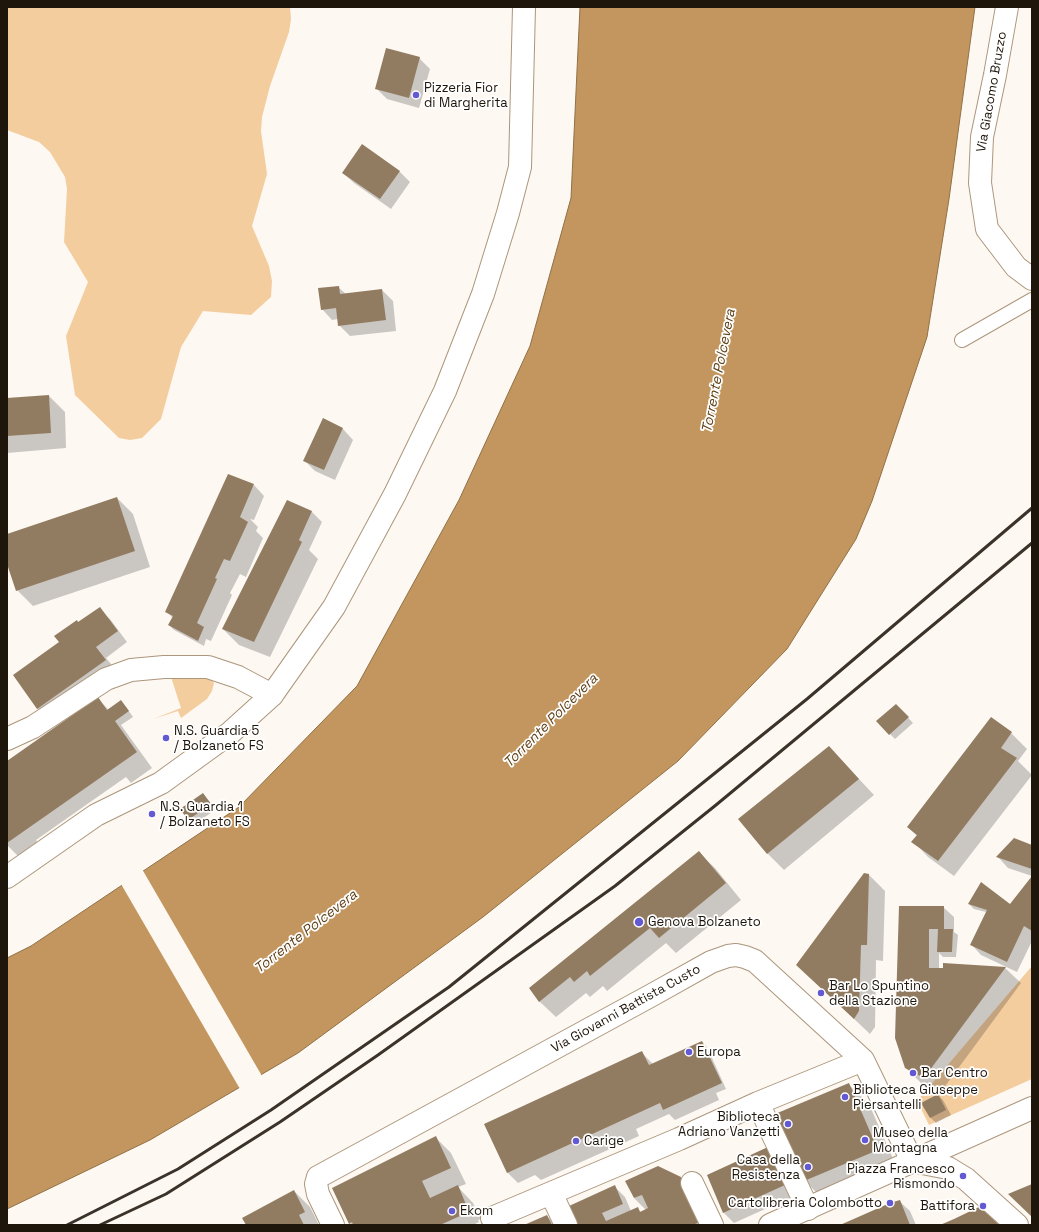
<!DOCTYPE html>
<style>
body{margin:0}
#map{position:relative;width:1039px;height:1232px;overflow:hidden;background:#fdf8f2;font-family:"Space Grotesk",sans-serif}
canvas{display:block}
.frame{position:absolute;inset:0;border:8px solid #1e160b;pointer-events:none}
</style>
<div id="map">
<canvas width="1039" height="1232"></canvas>
<div class="frame"></div>
</div>
<script>
const context = document.querySelector('canvas').getContext('2d');
context.lineJoin = 'round';
function paint(path, color) { context.fillStyle = color; context.fill(path, 'evenodd'); }
const poly = rows => new Path2D(rows.map(r => 'M' + r).join(''));
function stroke(path, color, width, dash) { context.strokeStyle = color; context.lineWidth = width; context.lineCap = dash ? 'butt' : 'round'; context.setLineDash(dash || []); context.stroke(path); }
function write(font, color, halo, rows, align = 'center') {
  context.font = font + ' "Space Grotesk",sans-serif'; context.lineWidth = 3.5; context.setLineDash([]); context.textBaseline = 'middle'; context.strokeStyle = halo; context.fillStyle = color; for (const [text, x, y, turn = 0] of rows) {
    context.save(); context.translate(x, y); context.rotate((+turn || 0) * Math.PI / 180); context.textAlign = isNaN(turn) ? turn : align; if (halo) context.strokeText(text, 0, 0); context.fillText(text, 0, 0); context.restore();
  }
}
const green = poly([
 [7,7,290,7,291,19,289,32,270,86,262,117,261,131,267,174,252,226,269,266,272,281,271,297,251,315,203,311,181,347,161,419,142,438,130,440,119,438,75,395,66,336,88,282,64,242,67,189,65,177,50,152,39,142,7,130],
 [171,677,210,678,214,683,212,691,207,699,181,718,178,711,153,719,181,708],
 [1032,966,1032,1079,929,1125,917,1101]
]);
const water = poly([
 [580,7,975,7,949,199,927,337,872,501,856,539,787,649,678,761,483,917,298,1053,150,1140,7,1209,7,958,31,946,239,807,357,686,459,500,530,346,571,198,580,7]
]);
const pier = poly([
 [142,869,262,1076,240,1089,121,884]
]);
const shadow = poly([
 [419,58,430,69,419,108,387,99,376,88],
 [399,171,410,182,391,209,354,183,343,173],
 [338,287,346,294,382,290,393,301,396,331,350,336,339,325,338,319,332,320,322,309],
 [49,396,65,412,66,448,7,453,7,399],
 [324,419,343,429,353,440,335,480,315,471,305,461],
 [254,485,264,496,254,520,250,519,258,527,256,531,263,538,246,577,240,574,230,593,232,595,211,641,206,639,204,646,174,630,169,625,173,618,166,611],
 [117,498,133,514,150,567,33,606,17,590,7,561,7,535],
 [311,511,322,522,309,550,318,559,270,657,239,645,223,629],
 [99,609,110,619,127,642,106,658,121,676,53,724,37,708,60,643,79,623],
 [98,699,109,710,126,707,133,717,121,725,152,768,131,783,126,777,36,840,40,846,21,859,7,845,7,762],
 [901,710,913,723,895,739,890,734],
 [1011,733,1027,749,1018,761,1032,775,954,876,928,857,913,841,917,836,908,827],
 [829,747,874,795,784,870,768,854,739,820],
 [203,794,216,809,194,825,181,810],
 [1032,846,1032,876,1008,868,998,857],
 [699,853,715,868,741,900,676,953,666,943,607,991,603,986,590,997,586,993,556,1017,540,1002,530,989],
 [869,875,885,891,883,961,876,960,875,1027,870,1034,797,965],
 [1032,878,1032,941,1017,972,981,955,971,944,986,912,974,909,969,904,1011,905],
 [900,907,943,907,954,917,954,932,958,935,956,957,943,957,939,953,939,969,1005,968,1021,983,940,1093,922,1084,906,1068],
 [702,1042,707,1047,726,1089,716,1093,719,1100,675,1120,669,1114,636,1129,639,1136,541,1180,535,1175,518,1183,507,1172,642,1053,653,1064],
 [848,1084,869,1104,898,1170,826,1202,805,1181],
 [938,1095,943,1100,951,1115,936,1123,931,1118,923,1103],
 [435,1137,451,1153,466,1184,458,1187,473,1203,481,1219,478,1220,479,1222,473,1225,351,1225,334,1189],
 [767,1148,794,1196,734,1223,724,1213,708,1175],
 [681,1178,692,1189,707,1225,579,1225,615,1187,625,1197,631,1211,638,1209,641,1212,646,1210,634,1198],
 [294,1191,310,1207,319,1225,247,1225],
 [899,1201,910,1211,916,1225,842,1225],
 [547,1216,556,1225,527,1225]
]);
const building = poly([
 [386,48,420,57,409,98,375,89],
 [362,144,400,171,380,199,342,173],
 [339,286,340,294,382,289,386,320,338,326,336,308,321,310,318,288],
 [49,395,51,433,7,436,7,398],
 [323,418,343,428,324,470,303,461],
 [228,474,254,484,240,517,248,522,230,561,224,559,215,578,217,579,197,623,204,627,198,641,168,625,173,616,165,612],
 [117,497,135,551,16,591,7,564,7,534],
 [287,500,312,511,299,540,302,542,254,642,222,629],
 [100,607,118,631,96,647,106,660,37,709,13,675,59,642,54,636,77,620,78,622],
 [98,697,107,710,121,700,129,711,115,721,137,752,7,843,7,761],
 [896,704,909,717,889,735,876,721],
 [991,717,1012,732,1001,748,1017,758,938,861,911,842,917,835,907,827],
 [829,746,859,779,767,854,738,819],
 [203,793,211,804,188,820,180,809],
 [1014,838,1032,845,1032,869,996,857],
 [699,851,726,883,659,938,650,928,590,976,587,971,574,982,570,977,539,1002,529,988],
 [864,873,869,874,867,945,861,945,859,1011,854,1019,796,965],
 [1032,876,1032,931,1024,926,1007,962,970,945,987,910,968,904,981,882,1010,904],
 [899,906,944,906,944,929,953,929,952,952,937,952,938,929,929,929,929,968,943,968,943,963,1006,967,924,1078,905,1068,895,1038],
 [702,1041,722,1083,663,1110,660,1103,507,1173,484,1124,642,1051,649,1065],
 [849,1083,878,1150,804,1181,775,1114],
 [938,1094,946,1110,930,1118,921,1103],
 [436,1136,451,1168,422,1181,430,1198,458,1185,469,1212,440,1225,353,1225,352,1222,349,1224,332,1188],
 [768,1147,785,1185,723,1213,707,1175],
 [658,1166,681,1177,700,1222,693,1225,578,1225,569,1206,615,1185,623,1204,602,1213,606,1221,638,1207,640,1212,648,1208,642,1195,634,1198,625,1181],
 [1032,1184,1032,1217,1008,1194],
 [294,1190,305,1212,299,1215,304,1225,246,1225,242,1218],
 [900,1200,910,1225,840,1225,890,1203],
 [981,1206,999,1225,940,1225,954,1219],
 [547,1215,552,1225,524,1225]
]);
const service = poly([
 [962,340,1032,300]
]);
const minor = poly([
 [1007,7,995,75,982,137,980,183,987,229,1016,267,1032,279],
 [7,739,33,727,106,679,131,670,164,667,208,667,238,677,272,695],
 [758,1103,808,1209],
 [692,1183,712,1225],
 [551,1193,566,1225],
 [492,1218,679,1139,758,1103,863,1060],
 [333,1225,318,1194,316,1184,318,1177,652,995,711,962,728,956,736,955,745,957,755,961,863,1060,912,1161,948,1168,966,1179,1017,1225]
]);
const secondary = poly([
 [770,1225,1032,1108]
]);
const primary = poly([
 [7,877,96,815,161,783,230,733,272,695,334,607,395,494,445,391,483,294,508,213,520,167,524,7]
]);
const rail = poly([
 [67,1225,178,1169,271,1110,449,987,807,699,1032,508],
 [100,1225,166,1194,280,1122,378,1055,615,886,716,805,1032,543]
]);
const markers = [
 [416,95,4,"#6359d2"],
 [166,738,4,"#6359d2"],
 [152,814,4,"#6359d2"],
 [639,922,5,"#6359d2"],
 [821,993,4,"#6359d2"],
 [689,1052,4,"#6359d2"],
 [913,1073,4,"#6359d2"],
 [845,1097,4,"#6359d2"],
 [788,1124,4,"#6359d2"],
 [865,1140,4,"#6359d2"],
 [576,1141,4,"#6359d2"],
 [808,1167,4,"#6359d2"],
 [963,1176,4,"#6359d2"],
 [890,1203,4,"#6359d2"],
 [983,1206,4,"#6359d2"],
 [452,1211,4,"#6359d2"]
];
const poiNames = [
 ["Pizzeria Fior",424,88],
 ["di Margherita",424,103],
 ["N.S. Guardia 5",174,731],
 ["/ Bolzaneto FS",174,746],
 ["N.S. Guardia 1",160,807],
 ["/ Bolzaneto FS",160,822],
 ["Genova Bolzaneto",648,922],
 ["Bar Lo Spuntino",829,986],
 ["della Stazione",829,1001],
 ["Europa",697,1052],
 ["Bar Centro",921,1073],
 ["Biblioteca Giuseppe",853,1090],
 ["Piersantelli",853,1105],
 ["Biblioteca",780,1117,"right"],
 ["Adriano Vanzetti",780,1132,"right"],
 ["Museo della",873,1133],
 ["Montagna",873,1148],
 ["Carige",584,1141],
 ["Casa della",800,1160,"right"],
 ["Resistenza",800,1175,"right"],
 ["Piazza Francesco",955,1169,"right"],
 ["Rismondo",955,1184,"right"],
 ["Cartolibreria Colombotto",882,1203,"right"],
 ["Battifora",975,1206,"right"],
 ["Ekom",460,1211]
];
const streetNames = [
 ["Via Giacomo Bruzzo",992,92,-80],
 ["Via Giovanni Battista Custo",626,1009,-29]
];
const waterNames = [
 ["Torrente Polcevera",719,371,-79],
 ["Torrente Polcevera",551,721,-45],
 ["Torrente Polcevera",306,932,-38]
];
paint(green, '#f4cd9e');
paint(water, '#c2965e');
stroke(water, '#917045', 1);
paint(pier, '#fdf8f2');
paint(shadow, '#0003');
paint(building, '#917c62');
stroke(service, '#ac967c', 16);
stroke(minor, '#ac967c', 24);
stroke(secondary, '#ac967c', 24);
stroke(primary, '#ac967c', 24);
stroke(service, '#fff', 14);
stroke(minor, '#fff', 22);
stroke(secondary, '#fff', 22);
stroke(primary, '#fff', 22);
stroke(rail, '#3b3329', 3);
for (const [x, y, r, color] of markers) { const dot = new Path2D(); dot.arc(x, y, r, 0, 2 * Math.PI); context.fillStyle = color; context.fill(dot); stroke(dot, '#fff', 1.5); }
write('13px', '#1e160b', '#fff', poiNames, 'left');
write('13px', '#1e160b', '#fff', streetNames);
write('italic 14px', '#604116', '#fff', waterNames);
</script>
